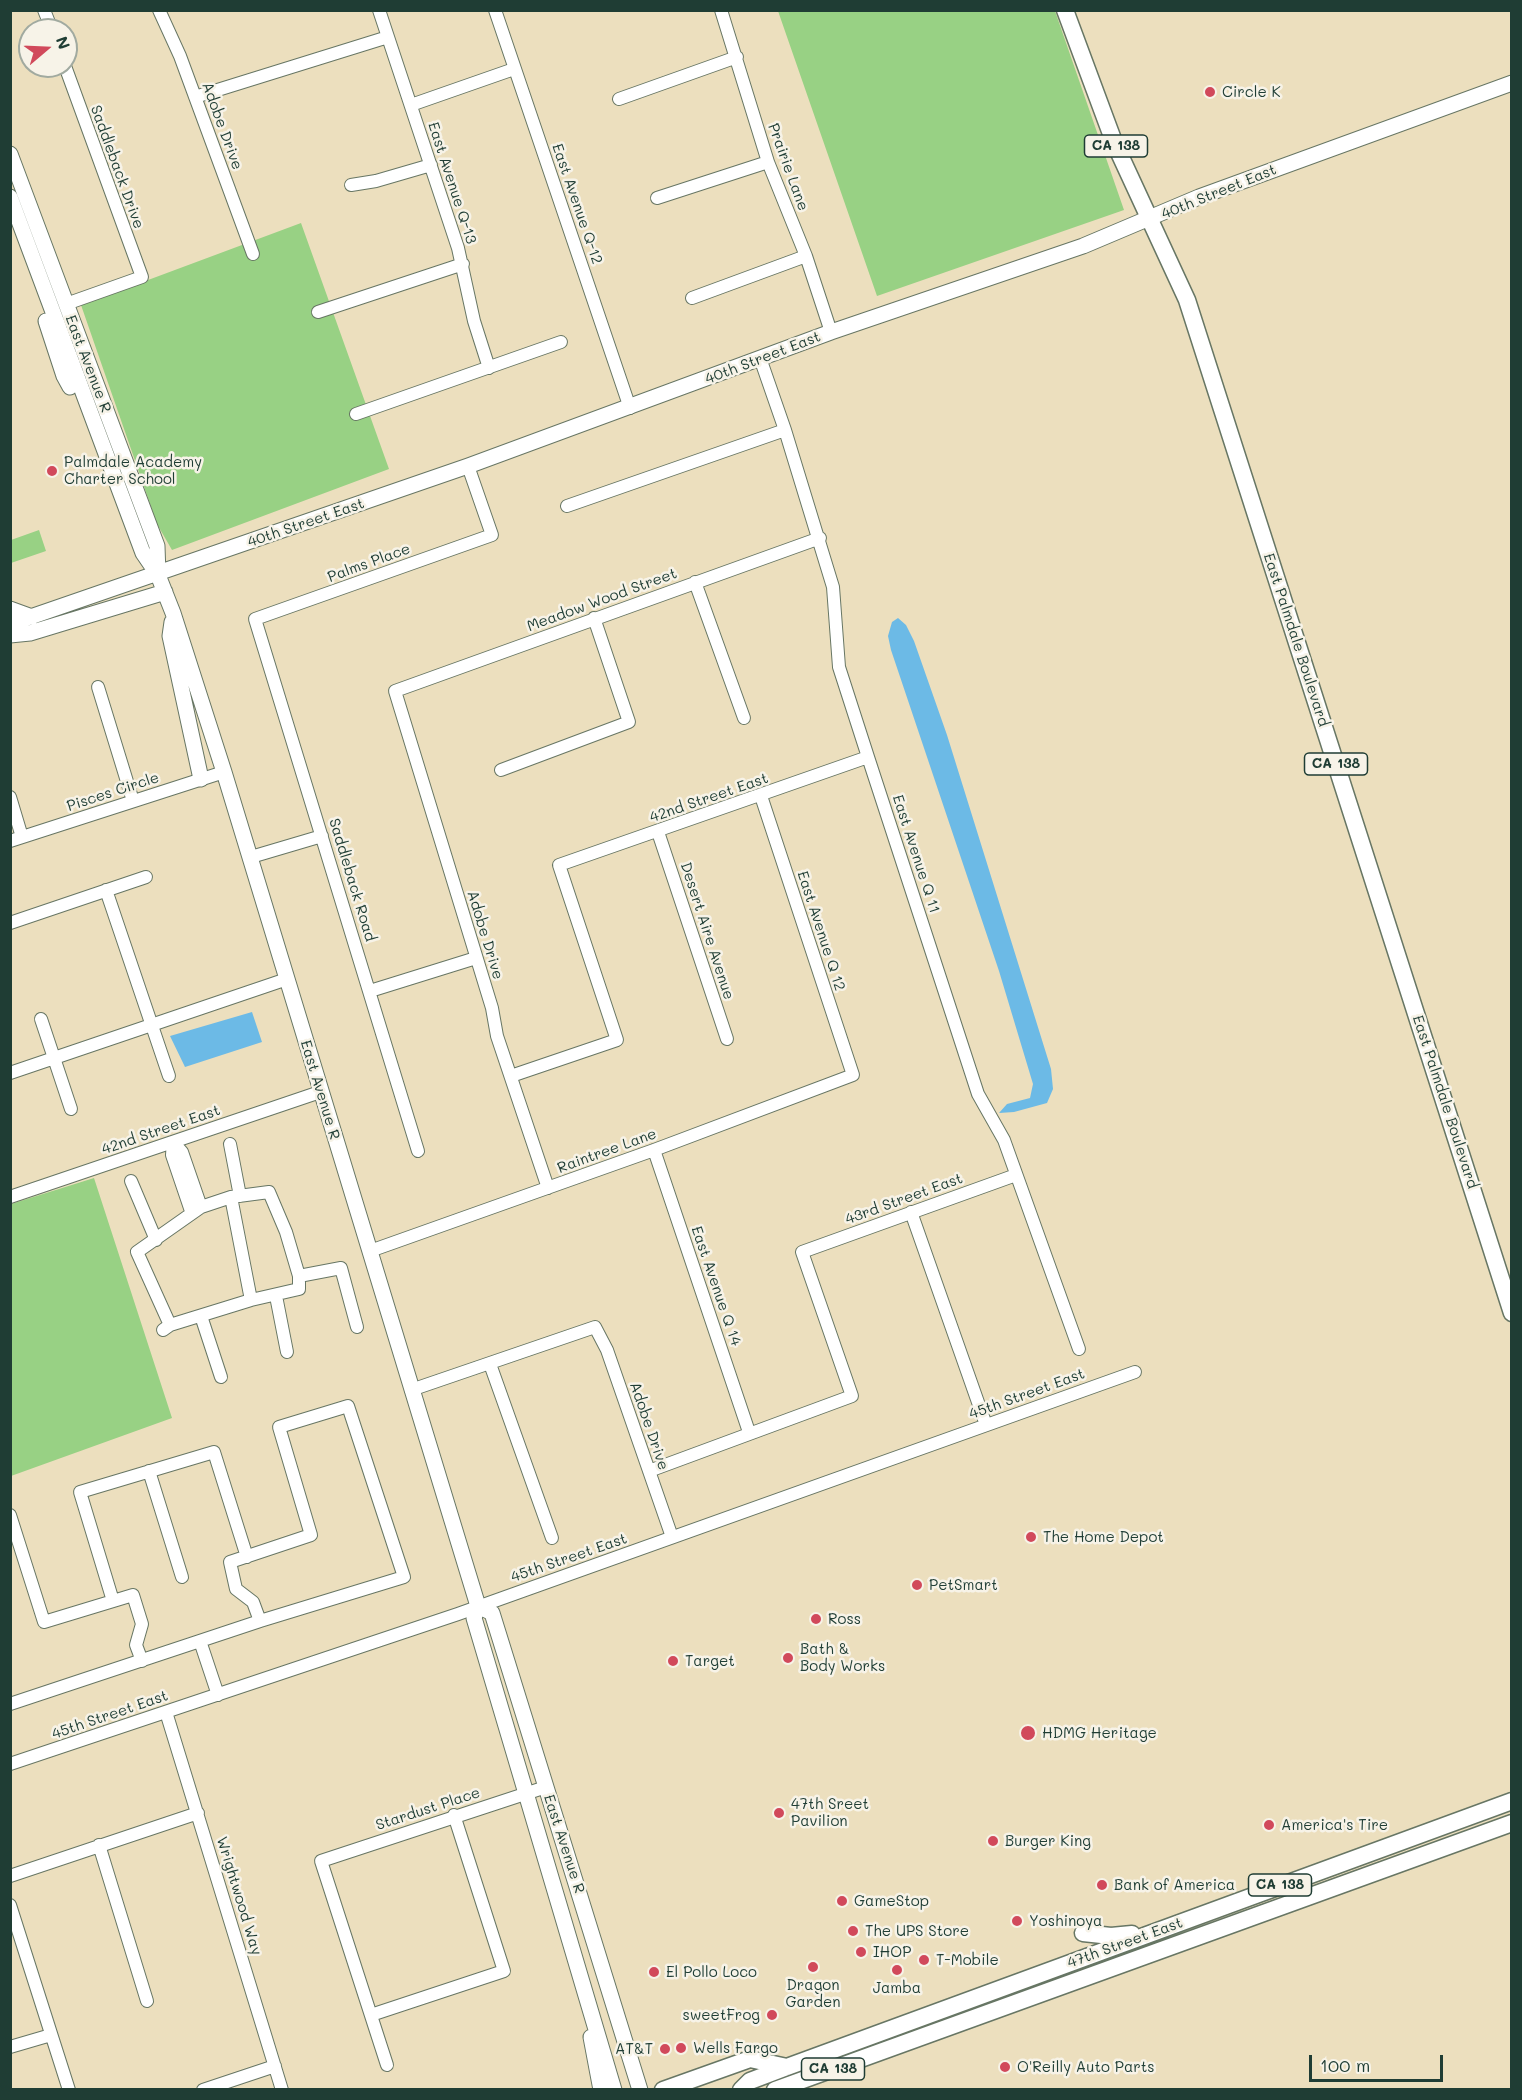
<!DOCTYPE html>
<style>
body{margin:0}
#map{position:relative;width:1522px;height:2100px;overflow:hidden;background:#ecdfbe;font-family:Mali,sans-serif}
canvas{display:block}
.frame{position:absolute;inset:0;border:12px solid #1f3d34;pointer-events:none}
.north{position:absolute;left:18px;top:18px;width:60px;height:60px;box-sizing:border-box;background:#f7f3e8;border:2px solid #a1aaa0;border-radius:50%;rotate:71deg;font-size:16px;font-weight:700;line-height:24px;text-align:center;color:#1f3d34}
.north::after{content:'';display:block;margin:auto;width:21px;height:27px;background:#d1495b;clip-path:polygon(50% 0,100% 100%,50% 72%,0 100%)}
.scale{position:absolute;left:1309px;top:2055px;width:134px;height:27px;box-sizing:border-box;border:3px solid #1f3d34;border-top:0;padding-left:8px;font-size:18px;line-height:21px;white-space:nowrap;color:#1f3d34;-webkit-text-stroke:4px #f7f3e8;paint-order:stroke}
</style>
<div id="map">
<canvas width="1522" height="2100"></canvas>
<div class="frame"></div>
<div class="north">N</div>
<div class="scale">100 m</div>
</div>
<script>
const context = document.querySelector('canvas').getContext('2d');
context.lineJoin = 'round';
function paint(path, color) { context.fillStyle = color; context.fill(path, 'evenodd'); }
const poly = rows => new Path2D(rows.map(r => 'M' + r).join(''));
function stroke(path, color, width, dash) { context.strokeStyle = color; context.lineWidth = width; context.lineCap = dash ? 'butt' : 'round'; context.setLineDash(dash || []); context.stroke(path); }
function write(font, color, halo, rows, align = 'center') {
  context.font = font + ' Mali,sans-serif'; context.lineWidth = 5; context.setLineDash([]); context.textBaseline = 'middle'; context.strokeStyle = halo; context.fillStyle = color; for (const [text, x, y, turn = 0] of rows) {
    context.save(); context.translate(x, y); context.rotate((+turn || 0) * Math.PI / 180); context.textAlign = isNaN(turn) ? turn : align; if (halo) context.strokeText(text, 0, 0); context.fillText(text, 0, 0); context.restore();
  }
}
const green = poly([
 [778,11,1055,11,1124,210,877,296],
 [301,223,389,469,172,550,157,524,81,305],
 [39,530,46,551,11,563,11,540],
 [94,1178,172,1418,11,1476,11,1204]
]);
const water = poly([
 [898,618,906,625,914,641,947,735,1051,1069,1053,1089,1047,1103,1014,1112,999,1113,1007,1104,1030,1098,1033,1084,999,971,891,650,888,636,892,622],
 [252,1012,262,1042,185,1067,170,1036]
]);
const minor = poly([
 [44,10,52,30],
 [159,10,180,56,253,254],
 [379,10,458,248,474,321,489,368],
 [495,10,630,408],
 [721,10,768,162,806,256,831,332],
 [65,66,142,277,66,304],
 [195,97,388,37],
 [619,99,737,57],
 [411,105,514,69],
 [351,185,376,181,431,165],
 [657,198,768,162],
 [692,298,806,256],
 [318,312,463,264],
 [760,358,785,430,833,587,839,667,868,757,978,1094,1004,1140,1079,1349],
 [356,414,561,342],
 [567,506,785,430],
 [695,582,744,718],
 [98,687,133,801],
 [501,770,629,722,594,618],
 [10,797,22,837],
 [658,832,727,1039],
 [10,841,224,772],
 [251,857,322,836],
 [106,890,169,1076],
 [10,923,146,877],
 [370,991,476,958],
 [41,1019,71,1109],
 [10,1073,287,979],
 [511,1076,617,1040,559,865,868,757],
 [230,1144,240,1196],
 [654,1150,749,1432],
 [418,1151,255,619,492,535,468,466],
 [131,1181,156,1240],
 [548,1188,497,1036,492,1008,395,691,820,538],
 [10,1197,320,1092],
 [231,1197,251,1300],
 [191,1211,172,1155,173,1142,182,1152,201,1207],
 [911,1212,986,1425],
 [370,1251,654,1150,853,1075,761,796],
 [299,1276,341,1268,357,1327],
 [276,1296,287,1352],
 [201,1316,221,1377],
 [163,1330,170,1325,251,1300,299,1289,299,1276,286,1232,269,1192,231,1197,201,1207,137,1252,170,1325],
 [490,1364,552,1538],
 [411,1390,595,1327,607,1350,672,1537],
 [149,1471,182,1577],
 [649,1471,852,1396,802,1252,1016,1175],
 [10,1515,44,1622,133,1595,142,1624,136,1645,142,1661],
 [113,1601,80,1492,214,1452,247,1557],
 [200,1641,218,1695],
 [10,1704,260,1621,404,1577,348,1406,279,1427,311,1535,230,1562,236,1589,253,1602,260,1621],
 [166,1712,282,2090],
 [10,1764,458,1614,1135,1372],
 [99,1845,147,2001],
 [10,1876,198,1813],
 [10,1905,69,2090],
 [371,2015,504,1971,454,1815],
 [10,2047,51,2035],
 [387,2065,321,1861,546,1787],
 [203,2090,275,2066]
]);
const major = poly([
 [10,154,157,546,158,575],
 [10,197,143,553,158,575,173,613,224,772,478,1606,474,1618,614,2090],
 [46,321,64,376,70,387],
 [10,609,32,617],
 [172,622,170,636,201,779],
 [10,624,468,466,831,332,1083,246,1199,197,1512,83],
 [10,635,30,633,165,592],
 [478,1606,492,1613,640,2090],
 [591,2037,601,2090]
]);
const highway = poly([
 [1065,10,1114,142,1187,300,1512,1313],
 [1083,1933,1111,1936,1132,1934],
 [663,2090,750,2059,787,2067],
 [741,2090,750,2081,787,2067,1512,1801],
 [775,2090,1512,1823]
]);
const markers = [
 [1210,92,6,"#d1495b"],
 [52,471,6,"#d1495b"],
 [1031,1537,6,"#d1495b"],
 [917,1585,6,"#d1495b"],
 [816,1619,6,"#d1495b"],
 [788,1658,6,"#d1495b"],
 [673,1661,6,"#d1495b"],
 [1028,1733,8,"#d1495b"],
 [779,1813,6,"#d1495b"],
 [1269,1825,6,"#d1495b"],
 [993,1841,6,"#d1495b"],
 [1102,1885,6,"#d1495b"],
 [842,1901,6,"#d1495b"],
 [1017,1921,6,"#d1495b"],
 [853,1931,6,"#d1495b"],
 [861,1952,6,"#d1495b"],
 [924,1960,6,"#d1495b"],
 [813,1967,6,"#d1495b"],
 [897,1970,6,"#d1495b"],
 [654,1972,6,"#d1495b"],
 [772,2015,6,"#d1495b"],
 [681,2048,6,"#d1495b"],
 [665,2049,6,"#d1495b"],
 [1005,2067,6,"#d1495b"]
];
const shields = [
 [1116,146,63],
 [1336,764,63],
 [1280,1885,63],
 [833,2069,63]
];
const shieldNames = [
 ["CA 138",1116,146],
 ["CA 138",1336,764],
 ["CA 138",1280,1885],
 ["CA 138",833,2069]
];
const poiNames = [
 ["Circle K",1222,92],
 ["Palmdale Academy",64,462],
 ["Charter School",64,479],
 ["The Home Depot",1043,1537],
 ["PetSmart",929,1585],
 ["Ross",828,1619],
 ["Bath &",800,1649],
 ["Body Works",800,1666],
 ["Target",685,1661],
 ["HDMG Heritage",1042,1733],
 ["47th Sreet",791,1804],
 ["Pavilion",791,1821],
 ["America's Tire",1281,1825],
 ["Burger King",1005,1841],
 ["Bank of America",1114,1885],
 ["GameStop",854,1901],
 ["Yoshinoya",1029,1921],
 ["The UPS Store",865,1931],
 ["IHOP",873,1952],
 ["T-Mobile",936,1960],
 ["El Pollo Loco",666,1972],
 ["Dragon",813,1985,"center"],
 ["Garden",813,2002,"center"],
 ["Jamba",897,1988,"center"],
 ["sweetFrog",760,2015,"right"],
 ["Wells Fargo",693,2048],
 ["AT&T",653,2049,"right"],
 ["O'Reilly Auto Parts",1017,2067]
];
const streetNames = [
 ["Adobe Drive",222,126,70],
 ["Saddleback Drive",117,167,70],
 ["Prairie Lane",788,167,70],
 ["East Avenue Q-13",452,183,72],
 ["40th Street East",1219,192,-22],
 ["East Avenue Q-12",577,204,71],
 ["40th Street East",763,358,-21],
 ["East Avenue R",88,364,69],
 ["40th Street East",306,523,-19],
 ["Palms Place",369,563,-20],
 ["Meadow Wood Street",602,600,-20],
 ["East Palmdale Boulevard",1296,640,72],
 ["Pisces Circle",113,792,-18],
 ["42nd Street East",709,798,-19],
 ["East Avenue Q 11",916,854,72],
 ["Saddleback Road",352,880,73],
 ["Desert Aire Avenue",707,931,72],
 ["East Avenue Q 12",821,931,72],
 ["Adobe Drive",485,935,73],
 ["East Avenue R",320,1090,73],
 ["East Palmdale Boulevard",1445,1102,72],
 ["42nd Street East",161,1130,-19],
 ["Raintree Lane",607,1151,-20],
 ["43rd Street East",904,1199,-20],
 ["East Avenue Q 14",716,1286,71],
 ["45th Street East",1027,1394,-20],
 ["Adobe Drive",649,1426,71],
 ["45th Street East",569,1558,-19],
 ["45th Street East",110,1715,-19],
 ["Stardust Place",428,1809,-18],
 ["East Avenue R",564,1844,72],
 ["Wrightwood Way",239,1896,73],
 ["47th Street East",1125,1943,-20]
];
paint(green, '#98d184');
paint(water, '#6cbae6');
stroke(minor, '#677664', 14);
stroke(major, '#677664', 17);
stroke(highway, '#677664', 19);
stroke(minor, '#fff', 12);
stroke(major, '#fff', 15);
stroke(highway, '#fff', 16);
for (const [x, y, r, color] of markers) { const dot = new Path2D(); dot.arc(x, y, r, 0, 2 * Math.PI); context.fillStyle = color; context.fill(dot); stroke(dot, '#f7f3e8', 2); }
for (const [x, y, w] of shields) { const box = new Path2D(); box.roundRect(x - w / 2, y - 11, w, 22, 4.5); context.fillStyle = '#f7f3e8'; context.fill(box); stroke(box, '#1f3d34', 1.5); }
write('bold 14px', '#1f3d34', null, shieldNames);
write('15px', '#1f3d34', '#f7f3e8', poiNames, 'left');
write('15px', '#1f3d34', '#f7f3e8', streetNames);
</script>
